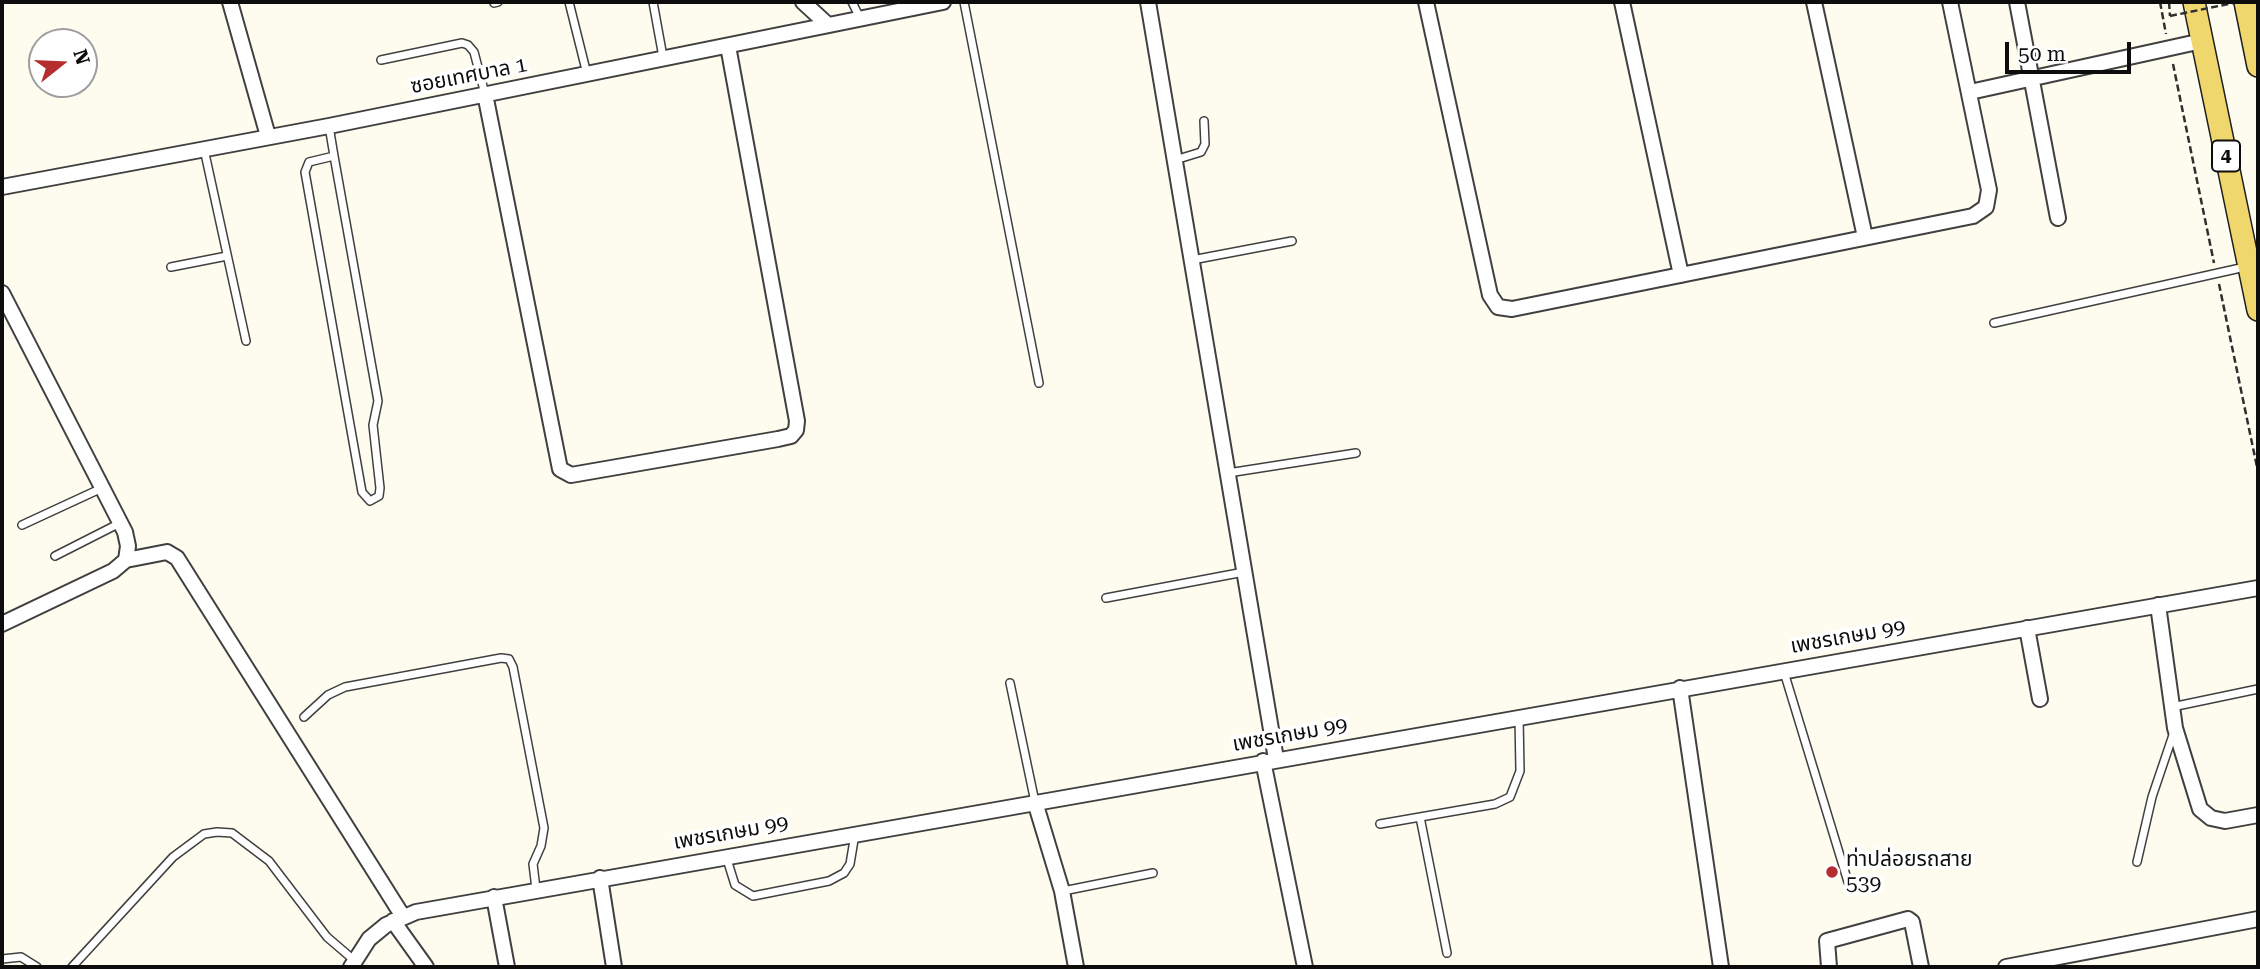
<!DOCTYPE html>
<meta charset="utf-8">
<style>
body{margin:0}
#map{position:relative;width:2260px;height:969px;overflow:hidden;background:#fefcef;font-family:"Roboto Serif",serif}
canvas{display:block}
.frame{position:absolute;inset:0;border:4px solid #0d0d0d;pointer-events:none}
.north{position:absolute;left:28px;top:28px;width:70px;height:70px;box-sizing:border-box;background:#fff;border:2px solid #9e9e9e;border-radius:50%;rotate:72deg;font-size:19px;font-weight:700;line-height:28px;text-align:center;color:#0d0d0d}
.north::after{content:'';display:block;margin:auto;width:24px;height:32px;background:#b52d2e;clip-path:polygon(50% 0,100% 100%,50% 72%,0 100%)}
.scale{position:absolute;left:2005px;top:42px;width:126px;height:32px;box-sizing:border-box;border:4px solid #0d0d0d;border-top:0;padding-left:9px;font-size:21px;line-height:24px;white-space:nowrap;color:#0d0d0d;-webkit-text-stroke:5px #fff;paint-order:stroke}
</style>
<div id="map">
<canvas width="2260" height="969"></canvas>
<div class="frame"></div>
<div class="north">N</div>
<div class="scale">50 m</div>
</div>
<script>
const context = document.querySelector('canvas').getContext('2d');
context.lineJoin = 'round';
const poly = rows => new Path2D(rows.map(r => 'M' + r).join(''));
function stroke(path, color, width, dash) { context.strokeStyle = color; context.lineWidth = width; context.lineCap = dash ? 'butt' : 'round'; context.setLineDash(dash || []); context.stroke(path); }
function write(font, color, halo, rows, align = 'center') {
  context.font = font + ' "Roboto Serif","Noto Sans Thai",serif'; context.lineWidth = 7; context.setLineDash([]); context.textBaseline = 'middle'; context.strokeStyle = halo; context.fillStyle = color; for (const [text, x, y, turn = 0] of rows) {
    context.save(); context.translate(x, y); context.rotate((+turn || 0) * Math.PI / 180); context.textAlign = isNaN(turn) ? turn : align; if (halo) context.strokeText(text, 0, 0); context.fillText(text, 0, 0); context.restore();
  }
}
const path = poly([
 [2160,2,2166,34],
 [2169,2,2170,16],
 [2173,64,2214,263],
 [2219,284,2258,472]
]);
const service = poly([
 [569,2,587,74],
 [653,2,663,57],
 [852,2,860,18],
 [964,2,1039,383],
 [494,3,498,2],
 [381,60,462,43,468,45,474,52,485,94],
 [329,126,334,156,378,401,373,425,380,488,379,496,370,501,362,492,305,172,309,162,334,156],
 [204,149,246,341],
 [1175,160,1201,152,1205,144,1204,121],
 [1192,260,1292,241],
 [171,267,227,256],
 [1994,323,2245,267],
 [1228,473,1356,453],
 [22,525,102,488],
 [55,556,120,523],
 [1106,598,1244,572],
 [1784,672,1848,882],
 [1010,683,1035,802],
 [2172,707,2258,689],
 [304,717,328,695,345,687,501,658,509,659,513,667,544,828,541,846,533,864,536,889],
 [1420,817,1447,953],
 [1380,824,1495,804,1510,797,1520,771,1519,717],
 [726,856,735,885,753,896,829,881,844,873,850,864,855,834],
 [2137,862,2152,797,2174,732],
 [1063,891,1153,873],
 [2,959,21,957,37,967],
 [72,967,173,857,204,834,217,832,232,833,269,861,327,937,355,961]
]);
const minor = poly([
 [230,2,268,136],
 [803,2,828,25],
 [1148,2,1276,759],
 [1426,2,1490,295,1498,307,1512,309,1973,216,1986,207,1989,190,1950,2],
 [1622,2,1681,275],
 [1814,2,1865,237],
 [2017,2,2058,218],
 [1970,92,2202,41],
 [485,94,560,469,571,475,778,439,791,436,796,430,797,421,728,46],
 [2,187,329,126,943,2],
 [2,293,125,532,128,546,126,560,113,571,2,624],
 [126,560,167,552,177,558,402,915],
 [2158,605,2175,728,2200,809,2211,818,2225,821,2258,815],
 [2027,628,2040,699],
 [1680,688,1721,967],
 [1263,761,1305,967],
 [1035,802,1062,891,1076,967],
 [600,878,614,967],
 [494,897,507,967],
 [393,921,426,967],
 [351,967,369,939,386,925,416,912,2258,588],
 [1829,967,1827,941,1908,919,1912,922,1921,967],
 [2006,967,2258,919]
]);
const primary = poly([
 [2194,2,2258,310],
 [2245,2,2258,66]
]);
const pathBridge = poly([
 [2170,16,2238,2]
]);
const markers = [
 [1832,872,7,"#b52d2e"]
];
const shields = [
 [2226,156,28]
];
const shieldNames = [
 ["4",2226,156]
];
const streetNames = [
 ["ซอยเทศบาล 1",469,76,-11],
 ["เพชรเกษม 99",1848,637,-10],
 ["เพชรเกษม 99",1290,735,-10],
 ["เพชรเกษม 99",731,833,-10]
];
const poiNames = [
 ["ท่าปล่อยรถสาย",1846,860],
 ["539",1846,884]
];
stroke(service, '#404040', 10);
stroke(minor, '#404040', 18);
stroke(primary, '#1e1e1e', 24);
stroke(path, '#2f2f2f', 2.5, [7, 3.5]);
stroke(service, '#fff', 7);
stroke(minor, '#fff', 14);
stroke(primary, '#f0d76d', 21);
stroke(pathBridge, '#2f2f2f', 2.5, [7, 3.5]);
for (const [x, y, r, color] of markers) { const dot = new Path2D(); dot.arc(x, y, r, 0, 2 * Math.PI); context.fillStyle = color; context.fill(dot); stroke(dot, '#fff', 2.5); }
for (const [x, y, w] of shields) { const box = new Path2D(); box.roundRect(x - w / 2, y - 15.5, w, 31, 5); context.fillStyle = '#fff'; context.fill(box); stroke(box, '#0d0d0d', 2); }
write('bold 19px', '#0d0d0d', null, shieldNames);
write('21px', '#0d0d0d', '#fff', streetNames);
write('21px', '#0d0d0d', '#fff', poiNames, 'left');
</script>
